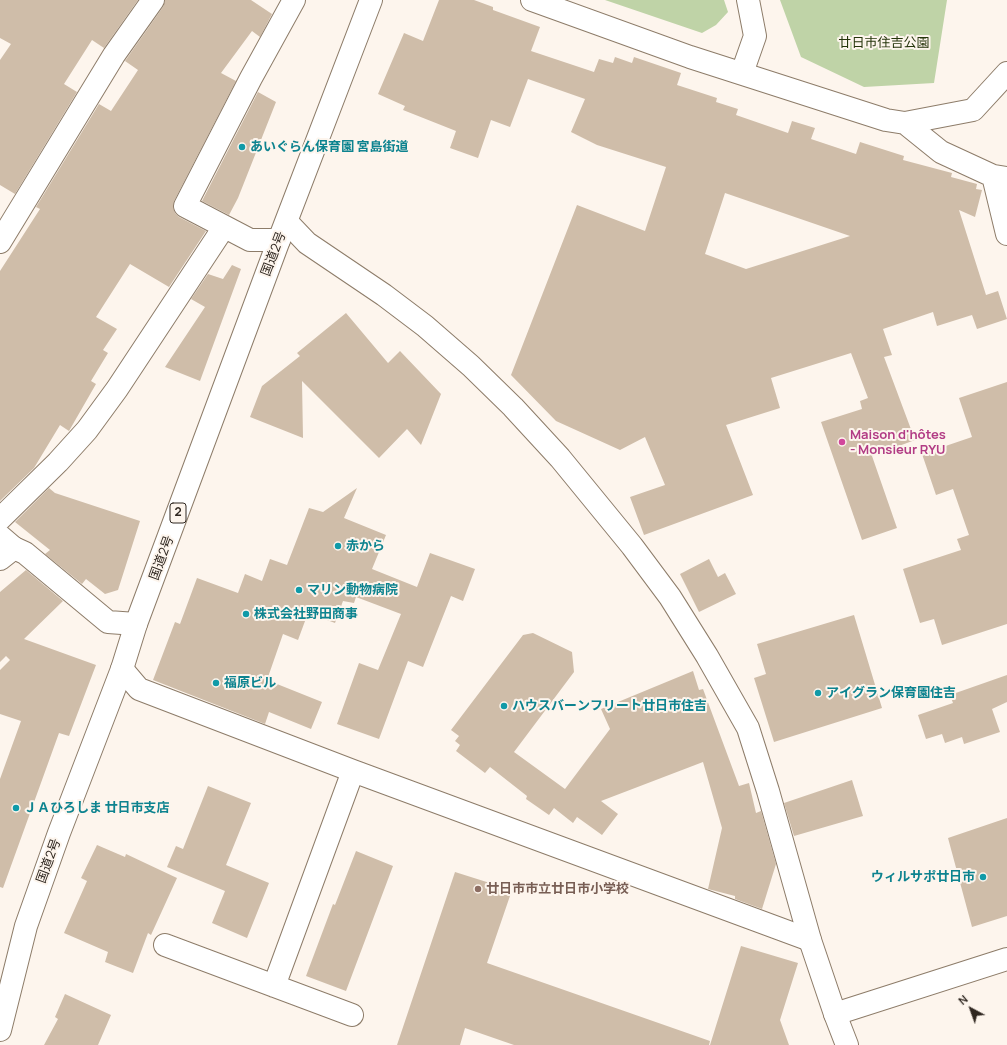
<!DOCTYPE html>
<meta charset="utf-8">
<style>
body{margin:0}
#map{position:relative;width:1007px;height:1045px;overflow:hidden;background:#fdf5ed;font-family:Manrope,sans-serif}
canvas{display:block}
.north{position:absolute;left:951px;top:989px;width:40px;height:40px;-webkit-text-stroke:3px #fdf5ed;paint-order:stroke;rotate:319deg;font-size:11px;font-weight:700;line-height:16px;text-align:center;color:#2f2720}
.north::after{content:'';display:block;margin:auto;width:14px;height:18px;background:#2f2720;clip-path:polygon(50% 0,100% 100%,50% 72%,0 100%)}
</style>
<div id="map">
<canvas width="1007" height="1045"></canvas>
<div class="north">N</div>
</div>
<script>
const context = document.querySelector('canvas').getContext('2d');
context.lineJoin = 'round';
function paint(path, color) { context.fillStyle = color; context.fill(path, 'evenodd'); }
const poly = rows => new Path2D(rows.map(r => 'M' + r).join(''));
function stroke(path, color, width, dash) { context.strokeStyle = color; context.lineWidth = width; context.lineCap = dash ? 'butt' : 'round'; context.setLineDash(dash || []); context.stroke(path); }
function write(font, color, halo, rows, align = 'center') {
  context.font = font + ' Manrope,"Noto Sans JP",sans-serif'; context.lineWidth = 4; context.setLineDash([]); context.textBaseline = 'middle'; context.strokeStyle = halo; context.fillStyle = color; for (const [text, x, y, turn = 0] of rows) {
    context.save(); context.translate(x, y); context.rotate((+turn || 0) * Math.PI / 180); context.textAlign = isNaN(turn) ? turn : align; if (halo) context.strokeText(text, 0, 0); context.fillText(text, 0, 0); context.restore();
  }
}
const green = poly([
 [605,0,724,0,728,12,716,25,702,33],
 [780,0,947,0,934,83,864,87,801,57]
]);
const building = poly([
 [0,0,138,0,104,48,92,40,64,84,77,92,15,194,0,185,0,60,11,44,0,38],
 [165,0,251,0,272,14,260,37,252,31,221,73,236,81,174,201,173,207,175,213,179,217,206,231,169,287,130,264,96,317,117,329,103,350,108,353,91,381,96,384,69,431,60,425,34,468,0,501,0,271,40,209,36,207,99,104,111,111,138,70,125,61,163,7],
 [439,0,474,0,493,7,493,10,540,27,531,51,594,72,599,59,613,63,615,57,632,63,634,57,681,73,677,85,717,98,716,102,738,109,736,115,788,133,792,121,815,128,811,139,856,154,860,142,904,156,903,160,952,173,951,177,977,184,976,189,982,190,975,217,959,210,986,295,998,291,1007,319,977,329,972,315,937,326,933,312,883,329,892,355,884,357,915,440,872,456,897,528,862,540,821,422,862,409,860,401,868,398,851,353,771,378,780,408,726,425,753,495,644,535,630,497,665,485,645,437,620,450,556,421,511,375,577,205,645,231,666,167,597,145,571,132,585,99,528,79,510,127,491,120,478,158,450,148,456,131,403,110,405,106,378,94,404,33,423,41],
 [725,193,850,236,746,269,705,254],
 [258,92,276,102,238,198,229,215,202,201],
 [232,265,241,269,200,381,165,367,205,307,191,299,208,274,223,279],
 [346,313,388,363,400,351,441,394,421,445,407,429,379,458,302,381,303,438,250,417,262,386,300,356,297,353],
 [1007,382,1007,624,942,645,934,619,920,623,903,569,961,550,957,539,969,535,953,489,936,495,922,454,972,437,959,398],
 [49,488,55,493,140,521,118,590,105,594,86,579,82,584,45,554,50,550,15,522],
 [357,488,344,518,386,535,372,569,417,587,430,553,475,569,463,601,451,596,423,667,408,661,379,739,337,724,359,663,378,670,401,614,356,597,354,603,343,601,335,623,308,613,298,640,283,634,267,680,322,702,311,729,269,712,265,724,153,680,175,622,180,624,197,578,238,593,245,574,262,581,270,559,287,565,309,508,323,512],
 [709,559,718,577,725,573,736,594,699,612,680,574],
 [26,570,63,601,24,639,96,665,69,736,59,733,3,888,0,887,0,779,21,721,0,714,0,670,10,660,6,656,0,662,0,592],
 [854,615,882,708,774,742,754,678,766,674,757,644],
 [533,633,572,652,574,672,514,752,565,789,610,729,601,709,693,671,699,690,703,689,739,786,749,783,756,813,761,811,776,864,762,909,735,899,735,896,708,889,722,828,703,762,601,801,618,814,602,835,577,817,573,823,554,808,549,815,526,799,527,796,490,767,485,773,456,751,460,745,455,741,459,736,451,730,523,635],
 [1007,675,1007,702,992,709,1000,732,964,744,962,737,945,743,942,734,926,739,918,715,953,703,950,695],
 [852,780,863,816,794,836,784,803],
 [208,786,251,803,226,865,269,883,247,938,212,923,225,891,167,867,176,846,183,849],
 [1007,818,1007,916,972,927,948,838],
 [97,845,125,857,126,854,177,878,151,935,148,933,133,973,105,962,108,952,64,933,87,881,81,878],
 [356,851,393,866,346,991,306,976,333,904,335,905],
 [455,872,512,890,487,963,710,1041,709,1045,514,1045,465,1028,460,1045,397,1045],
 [741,946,798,963,780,1020,789,1045,710,1045],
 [65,994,111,1015,98,1045,44,1045,58,1019,55,1017]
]);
const street = poly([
 [532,0,690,57,886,120,905,123,973,110,1007,73],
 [742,73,755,36,748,0],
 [905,123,941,152,993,176,1007,178],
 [993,176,1007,234],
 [279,240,250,240,185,206,251,78,294,0],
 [0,242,114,55,153,0],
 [0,519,58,462,87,430,117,389,224,227],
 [0,536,14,548,25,553,108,622,136,624],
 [122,669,139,689,353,771,810,940],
 [165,945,352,1015],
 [274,986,353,771],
 [835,1014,1007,959]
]);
const secondary = poly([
 [287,222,307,243,384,295,425,326,471,366,513,407,560,458,632,546,670,597,707,656,748,728,768,791,810,940,835,1014,847,1045],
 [0,559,14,548]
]);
const highway = poly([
 [0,1030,26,926,59,833,122,669,136,624,279,240,371,0]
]);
const markers = [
 [242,147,4,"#0f9aa8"],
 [842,442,4,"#d1479c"],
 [338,546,4,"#0f9aa8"],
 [299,590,4,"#0f9aa8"],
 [246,614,4,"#0f9aa8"],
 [216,683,4,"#0f9aa8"],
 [818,693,4,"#0f9aa8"],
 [504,706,4,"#0f9aa8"],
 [16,808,4,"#0f9aa8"],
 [983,877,4,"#0f9aa8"],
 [478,889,4,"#8d6e63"]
];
const shields = [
 [178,513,16]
];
const shieldNames = [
 ["2",178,513]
];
const parkNames = [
 ["廿日市住吉公園",884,43]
];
const cultureNames = [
 ["あいぐらん保育園 宮島街道",250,147],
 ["赤から",346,546],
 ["マリン動物病院",307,590],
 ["株式会社野田商事",254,614],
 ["福原ビル",224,683],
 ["アイグラン保育園住吉",826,693],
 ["ハウスバーンフリート廿日市住吉",512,706],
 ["ＪＡひろしま 廿日市支店",24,808],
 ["ウィルサポ廿日市",975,877,"right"]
];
const streetNames = [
 ["国道2号",274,254,-69],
 ["国道2号",162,558,-70],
 ["国道2号",49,861,-70]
];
const hotelNames = [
 ["Maison d'hôtes",850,435],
 ["- Monsieur RYU",850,450]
];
const educationNames = [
 ["廿日市市立廿日市小学校",486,889]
];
paint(green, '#bfd3a7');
paint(building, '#cfbda9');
stroke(street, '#8d7c69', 24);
stroke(secondary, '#8d7c69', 24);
stroke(highway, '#8d7c69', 24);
stroke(street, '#fff', 22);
stroke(secondary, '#fff', 22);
stroke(highway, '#fff', 22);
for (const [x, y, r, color] of markers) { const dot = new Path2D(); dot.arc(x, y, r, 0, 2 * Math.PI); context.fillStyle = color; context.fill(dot); stroke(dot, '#fdf5ed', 1.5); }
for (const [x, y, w] of shields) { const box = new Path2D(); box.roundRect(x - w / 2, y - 10, w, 20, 3); context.fillStyle = '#fdf5ed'; context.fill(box); stroke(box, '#2f2720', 1); }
write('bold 12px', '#2f2720', null, shieldNames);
write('13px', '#25350b', '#fdf5ed', parkNames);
write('bold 13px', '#0d838f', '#fdf5ed', cultureNames, 'left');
write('13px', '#2f2720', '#fdf5ed', streetNames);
write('bold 13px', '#b23c85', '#fdf5ed', hotelNames, 'left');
write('bold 13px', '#785e54', '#fdf5ed', educationNames, 'left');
</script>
